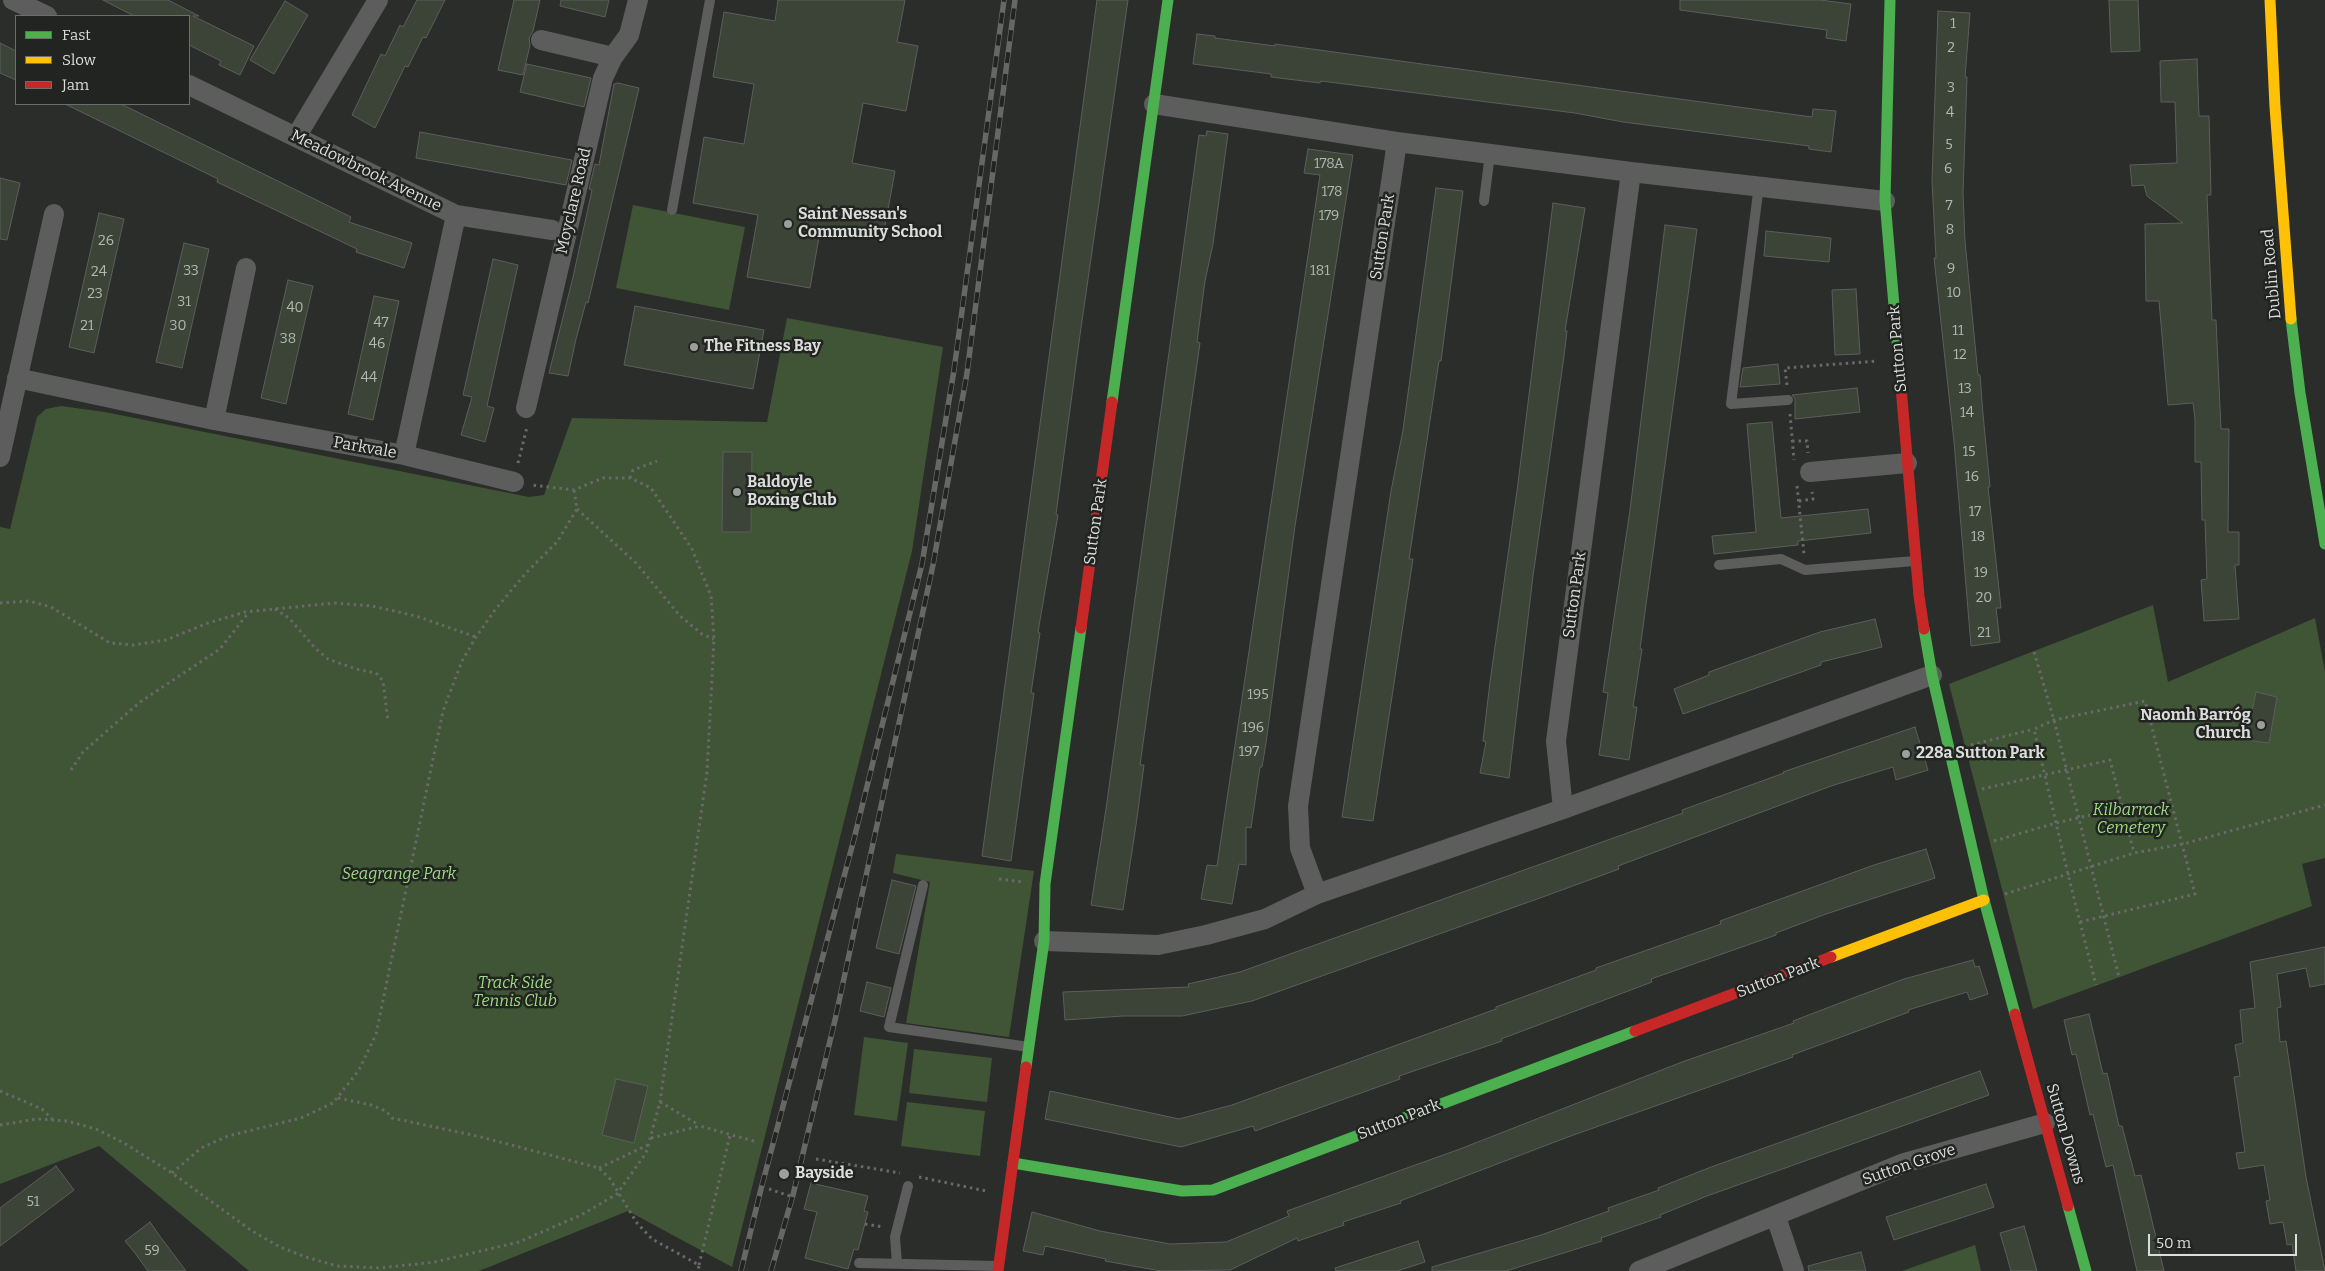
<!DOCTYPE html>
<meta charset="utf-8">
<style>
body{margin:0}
#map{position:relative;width:2325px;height:1271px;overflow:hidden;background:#2b2d2a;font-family:Bitter,serif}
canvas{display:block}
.legend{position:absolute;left:15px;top:15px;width:175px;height:90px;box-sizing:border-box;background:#212420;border:1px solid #6b6e6b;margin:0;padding:6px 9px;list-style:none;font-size:15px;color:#dbdddb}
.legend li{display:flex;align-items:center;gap:10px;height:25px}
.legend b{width:25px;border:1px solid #6b6e6b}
.scale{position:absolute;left:2148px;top:1234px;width:149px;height:22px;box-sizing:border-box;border:2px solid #dbdddb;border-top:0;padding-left:6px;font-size:15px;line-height:18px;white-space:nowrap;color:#dbdddb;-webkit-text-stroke:4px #212420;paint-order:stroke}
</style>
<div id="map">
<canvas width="2325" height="1271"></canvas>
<ul class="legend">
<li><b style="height:6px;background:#4caf50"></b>Fast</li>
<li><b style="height:6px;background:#ffc107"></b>Slow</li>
<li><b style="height:6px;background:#c62828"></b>Jam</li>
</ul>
<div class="scale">50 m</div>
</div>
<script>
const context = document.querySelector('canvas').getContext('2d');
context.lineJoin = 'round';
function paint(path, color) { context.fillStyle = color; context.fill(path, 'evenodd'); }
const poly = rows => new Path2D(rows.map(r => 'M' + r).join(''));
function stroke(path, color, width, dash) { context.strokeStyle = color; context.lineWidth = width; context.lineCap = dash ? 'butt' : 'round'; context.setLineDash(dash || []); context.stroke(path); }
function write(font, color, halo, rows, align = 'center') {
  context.font = font + ' Bitter,serif'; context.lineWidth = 5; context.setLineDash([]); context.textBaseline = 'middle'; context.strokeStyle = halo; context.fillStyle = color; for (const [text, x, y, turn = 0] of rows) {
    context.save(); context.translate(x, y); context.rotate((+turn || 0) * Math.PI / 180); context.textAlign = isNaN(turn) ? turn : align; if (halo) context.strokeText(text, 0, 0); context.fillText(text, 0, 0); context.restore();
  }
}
const green = poly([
 [633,205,745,227,729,310,616,288],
 [787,318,943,347,912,551,732,1267,628,1211,479,1271,249,1271,99,1146,0,1184,0,527,10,529,37,417,46,409,61,406,105,412,529,497,544,495,572,418,767,422],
 [2153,605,2168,682,2315,618,2325,672,2325,858,2302,864,2312,906,2033,1009,1949,684],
 [896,854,1034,871,1009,1037,906,1023,930,882,893,873],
 [864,1037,908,1043,897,1121,854,1115],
 [914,1049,992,1058,987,1102,909,1093],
 [907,1102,985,1111,980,1156,901,1146],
 [1975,1245,1981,1271,1902,1271]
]);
const building = poly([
 [103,0,168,0,199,16,193,16,254,46,240,75,219,65,221,61,189,45,189,16,134,16,103,0],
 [417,0,445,0,426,38,423,37,408,67,405,66,375,128,352,115,381,54,385,56,400,25,403,27,417,0],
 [514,0,540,0,533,31,529,38,530,45,523,75,498,70,514,0],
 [561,0,609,0,605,17,560,6,561,0],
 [778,0,905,0,897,42,918,46,906,111,863,103,852,163,895,171,883,237,821,226,810,288,747,277,758,215,693,203,704,137,744,144,754,84,713,77,724,12,775,21,778,0],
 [1097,0,1128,0,1080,335,1056,514,1058,515,1038,632,1040,633,1031,693,1034,693,1011,861,982,856,1097,0],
 [1680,0,1820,0,1851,4,1846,41,1826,38,1827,30,1680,10,1680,0],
 [2109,0,2138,0,2140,51,2111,52,2109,0],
 [285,1,308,15,274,74,250,60,285,1],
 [1938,11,1970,13,1965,77,1967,77,1963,193,1965,241,1978,375,1980,375,1983,414,1990,487,1988,487,2001,608,1996,608,2000,642,1971,646,1954,442,1934,258,1936,258,1932,181,1938,11],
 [1197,34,1215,36,1215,38,1275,46,1275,44,1812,117,1813,109,1836,111,1831,152,1809,149,1809,146,1623,122,1575,113,1321,81,1320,83,1271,77,1271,74,1193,64,1197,34],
 [0,43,16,51,16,80,0,73,0,43],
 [2197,59,2199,116,2209,116,2211,195,2207,195,2212,320,2216,320,2221,429,2229,429,2228,532,2239,532,2239,565,2235,565,2239,619,2204,621,2201,580,2207,579,2205,520,2202,520,2201,462,2195,462,2195,419,2193,403,2168,405,2159,301,2146,301,2145,224,2183,223,2147,196,2144,185,2132,186,2130,165,2177,163,2175,102,2161,102,2160,61,2197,59],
 [527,64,591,78,584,107,520,92,527,64],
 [618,83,639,88,632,118,588,303,586,302,576,339,568,376,549,373,573,277,592,190,589,189,595,164,599,165,614,84,618,83],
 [65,104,121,104,351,217,349,222,412,243,404,268,356,252,357,249,217,182,218,179,65,104],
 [1207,131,1228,134,1213,244,1205,281,1197,342,1200,343,1153,672,1140,765,1144,765,1136,825,1123,910,1091,905,1106,809,1199,135,1206,136,1207,131],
 [420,132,572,160,566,185,416,158,420,132],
 [1308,149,1353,155,1295,526,1266,743,1262,767,1260,767,1251,828,1246,827,1246,865,1239,864,1232,904,1201,899,1207,865,1217,866,1320,175,1304,173,1308,149],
 [0,178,20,183,7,240,0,239,0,178],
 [1436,188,1463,191,1441,361,1439,361,1409,559,1413,559,1373,821,1342,817,1391,491,1403,430,1436,188],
 [1553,203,1585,208,1565,331,1567,331,1564,356,1533,576,1509,778,1480,773,1486,742,1483,741,1490,682,1517,491,1553,203],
 [99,213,124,219,94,353,69,347,99,213],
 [1665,225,1697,229,1640,649,1642,649,1633,707,1637,707,1629,760,1599,755,1608,693,1603,692,1630,510,1665,225],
 [1766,231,1831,238,1829,262,1764,256,1766,231],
 [184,243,209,249,182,368,156,362,184,243],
 [493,259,518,265,487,406,494,408,485,442,461,435,472,397,463,395,493,259],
 [288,280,313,286,286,404,261,398,288,280],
 [1856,289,1860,354,1835,355,1832,290,1856,289],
 [374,296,399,301,373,420,348,414,374,296],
 [635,306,764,330,753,389,624,365,635,306],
 [1778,364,1780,384,1740,387,1743,368,1778,364],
 [1857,388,1860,412,1795,419,1795,399,1792,395,1857,388],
 [1772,422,1781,518,1868,509,1871,533,1798,541,1798,545,1714,554,1712,536,1756,532,1747,424,1772,422],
 [723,452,752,452,751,532,722,532,723,452],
 [1875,619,1882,647,1821,662,1821,665,1683,714,1674,689,1709,675,1709,672,1820,632,1875,619],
 [2256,692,2277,697,2269,743,2246,740,2256,692],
 [1915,727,1928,770,1896,780,1893,767,1831,786,1618,866,1619,869,1551,894,1252,1001,1182,1016,1123,1016,1065,1020,1063,992,1189,987,1188,984,1240,972,1683,813,1682,810,1784,773,1783,772,1915,727],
 [1926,849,1935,878,1826,914,1776,933,1776,935,1651,979,1652,982,1501,1039,1502,1041,1399,1076,1400,1079,1255,1131,1253,1126,1181,1147,1045,1119,1050,1091,1179,1119,1232,1105,1496,1009,1496,1007,1596,970,1596,968,1721,924,1720,921,1874,865,1926,849],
 [892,880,916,886,899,954,876,948,892,880],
 [2325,947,2325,984,2310,987,2306,968,2277,974,2281,1007,2277,1008,2280,1042,2286,1041,2306,1177,2325,1271,2296,1271,2292,1244,2287,1245,2283,1222,2270,1224,2266,1201,2270,1200,2264,1165,2239,1169,2236,1153,2245,1152,2234,1077,2240,1076,2235,1045,2243,1043,2240,1010,2255,1008,2250,962,2325,947],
 [1973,960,1975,967,1979,966,1988,994,1970,1000,1967,992,1908,1010,1909,1012,1792,1055,1793,1057,1568,1137,1400,1201,1401,1203,1343,1222,1344,1225,1298,1241,1297,1238,1230,1270,1161,1271,1105,1261,1106,1259,1045,1246,1043,1255,1023,1251,1032,1212,1100,1231,1170,1244,1226,1242,1289,1216,1287,1211,1460,1149,1682,1062,1794,1023,1793,1021,1853,998,1904,979,1973,960],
 [867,982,891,988,884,1017,860,1011,867,982],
 [2089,1014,2103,1074,2107,1073,2119,1126,2122,1126,2135,1176,2141,1175,2164,1271,2137,1271,2113,1165,2106,1167,2093,1114,2090,1115,2076,1054,2072,1055,2064,1020,2089,1014],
 [1980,1071,1989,1095,1707,1196,1660,1215,1661,1217,1601,1238,1602,1241,1506,1271,1432,1271,1432,1267,1538,1236,1609,1211,1608,1208,1659,1190,1658,1188,1711,1167,1980,1071],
 [616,1079,648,1086,634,1143,602,1135,616,1079],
 [56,1166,74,1190,0,1246,0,1208,56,1166],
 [811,1183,868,1196,864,1211,868,1212,858,1250,854,1249,848,1269,805,1258,817,1212,804,1209,811,1183],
 [1986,1184,1994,1207,1894,1240,1886,1217,1986,1184],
 [150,1222,159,1235,186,1271,148,1271,135,1253,125,1241,150,1222],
 [2024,1226,2029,1243,2037,1271,2011,1271,2005,1250,2000,1233,2024,1226],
 [1418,1241,1425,1262,1397,1271,1336,1271,1335,1268,1418,1241],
 [1861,1252,1866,1271,1809,1271,1808,1266,1861,1252]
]);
const path = poly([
 [1787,385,1785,368,1877,361],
 [1790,414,1794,460],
 [1792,441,1807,441,1808,453],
 [518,463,527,427],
 [630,478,633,470,657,461],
 [1797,486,1804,554],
 [1799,501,1813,499,1812,492],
 [577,509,636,563,680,616,702,634,714,639],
 [0,603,29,601,51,607,110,643,133,645,166,640,208,623,245,612,334,603,372,606,416,616,476,637],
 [275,609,289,618,315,648,328,659,356,669,376,673,383,681,388,721],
 [2034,652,2054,720,2119,977],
 [1971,745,2034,729],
 [71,770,83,752,140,702,220,649,249,612],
 [1982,789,2110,760,2134,853],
 [1994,841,2056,823,2121,808],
 [999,879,1022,882],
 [2005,894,2134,853,2183,844,2325,805],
 [2080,922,2195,894,2145,701,2054,720,2034,729,2068,874,2080,922,2096,985],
 [0,1091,42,1109,53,1120],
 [338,1098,371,1105,386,1111,392,1118,477,1136,599,1168,610,1179,637,1223,652,1239,699,1265,698,1271],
 [660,1102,699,1125],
 [0,1125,37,1119,67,1121,96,1129,124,1143,172,1173,252,1231,280,1247,306,1257,337,1266,380,1268,435,1262,519,1242,581,1215,617,1194,646,1153,660,1102,707,772,714,639,711,596,692,549,651,488,630,478,603,478,574,490,532,485],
 [651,1138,700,1126,757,1142],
 [816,1159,900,1173],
 [599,1168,648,1145],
 [172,1173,201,1148,228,1136,301,1118,333,1103,359,1070,376,1034,443,711,462,661,476,637,495,610,525,574,557,542,577,509,574,490],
 [919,1177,986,1191],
 [769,1189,790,1196],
 [865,1224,884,1227],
 [699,1265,730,1135]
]);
const lane = poly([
 [1759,185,1731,404,1788,400],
 [1484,201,1490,154],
 [672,210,710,0],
 [1719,565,1781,559,1805,570,1915,561],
 [923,885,889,1027,1029,1047],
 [859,1263,998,1266],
 [897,1264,895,1237,908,1186]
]);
const street = poly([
 [13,0,47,16],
 [541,40,613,57],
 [189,85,456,215,552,230],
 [1154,104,1397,142,1631,172,1885,201],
 [296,137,378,0],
 [17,378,214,420,404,455,514,482],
 [526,408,603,78,613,57,629,35,638,0],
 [214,420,246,268],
 [404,455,456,215],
 [0,457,54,214],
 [1810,472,1907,463],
 [1563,809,1556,741,1631,172],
 [1317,894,1300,848,1298,806,1397,142],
 [1044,941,1158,945,1206,935,1265,919,1317,894,1563,809,1932,675],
 [1776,1217,1794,1271],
 [1639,1271,1904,1163,2045,1123]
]);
const fast = poly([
 [1890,0,1885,201,1901,387],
 [2291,319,2300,393,2325,544],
 [1112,402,1168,0],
 [1924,629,1932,675,1984,900,2015,1014],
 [1026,1067,1044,941,1045,884,1081,628],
 [1013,1163,1182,1191,1213,1190,1635,1031],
 [2068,1206,2086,1271]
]);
const slow = poly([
 [2270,0,2275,107,2291,319],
 [1831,957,1984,900]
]);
const jam = poly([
 [1901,387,1919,596,1924,629],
 [1081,628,1112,402],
 [2015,1014,2068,1206],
 [1635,1031,1831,957],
 [998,1271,1026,1067]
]);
const rail = poly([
 [741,1271,761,1189,854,839,922,564,954,370,1004,0],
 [771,1271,793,1195,835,1020,933,565,967,373,1015,0]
]);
const markers = [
 [788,224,5,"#9d9f9d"],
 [694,347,5,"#9d9f9d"],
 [737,492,5,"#9d9f9d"],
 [2261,725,5,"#9d9f9d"],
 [1906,754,5,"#9d9f9d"],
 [784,1174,6,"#9d9f9d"]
];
const numberNames = [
 ["1",1953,24],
 ["2",1951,48],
 ["3",1951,88],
 ["4",1950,113],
 ["5",1949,145],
 ["178A",1329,164],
 ["6",1948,169],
 ["178",1332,192],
 ["7",1949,206],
 ["179",1329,216],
 ["8",1950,230],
 ["26",106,241],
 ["9",1951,269],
 ["33",191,271],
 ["181",1320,271],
 ["24",99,272],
 ["10",1954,293],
 ["23",95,294],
 ["31",184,302],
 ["40",295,308],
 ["47",381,323],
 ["21",87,326],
 ["30",178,326],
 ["11",1958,331],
 ["38",288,339],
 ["46",377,344],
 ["12",1960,355],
 ["44",369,378],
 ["13",1965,389],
 ["14",1967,413],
 ["15",1969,452],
 ["16",1972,477],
 ["17",1975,512],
 ["18",1978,537],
 ["19",1981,573],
 ["20",1984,598],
 ["21",1984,633],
 ["195",1258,695],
 ["196",1253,728],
 ["197",1249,752],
 ["51",33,1202],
 ["59",152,1251]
];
const streetNames = [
 ["Meadowbrook Avenue",366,171,26],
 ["Moyclare Road",574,201,-77],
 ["Sutton Park",1383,237,-81],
 ["Dublin Road",2272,274,-95],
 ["Sutton Park",1898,349,-95],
 ["Parkvale",365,448,10],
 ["Sutton Park",1096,522,-82],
 ["Sutton Park",1575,595,-82],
 ["Sutton Park",1778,978,-21],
 ["Sutton Park",1399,1120,-21],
 ["Sutton Downs",2065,1134,74],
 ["Sutton Grove",1909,1165,-19]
];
const poiNames = [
 ["Saint Nessan's",798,215],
 ["Community School",798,233],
 ["The Fitness Bay",704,347],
 ["Baldoyle",747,483],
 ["Boxing Club",747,501],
 ["Naomh Barróg",2251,716,"right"],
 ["Church",2251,734,"right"],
 ["228a Sutton Park",1916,754],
 ["Bayside",795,1174]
];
const parkNames = [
 ["Kilbarrack",2131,811],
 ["Cemetery",2131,829],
 ["Seagrange Park",399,875],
 ["Track Side",515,984],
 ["Tennis Club",515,1002]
];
paint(green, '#3f5535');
paint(building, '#3b4437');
stroke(building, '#5d5e5d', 1);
stroke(path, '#6a6969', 3, [2.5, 4]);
stroke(lane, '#5c5d5c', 10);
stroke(street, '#5c5d5c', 20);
stroke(fast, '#4caf50', 11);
stroke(slow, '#ffc107', 11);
stroke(jam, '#c62828', 11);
stroke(rail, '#676866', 5.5);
stroke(rail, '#212420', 4, [11]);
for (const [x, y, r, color] of markers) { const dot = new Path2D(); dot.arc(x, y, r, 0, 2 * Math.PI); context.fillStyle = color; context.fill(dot); stroke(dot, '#212420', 2); }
write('14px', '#b3b7b2', null, numberNames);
write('16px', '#dbdddb', '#212420', streetNames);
write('bold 16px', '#dbdddb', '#212420', poiNames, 'left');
write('italic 16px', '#9ddb82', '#212420', parkNames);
</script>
